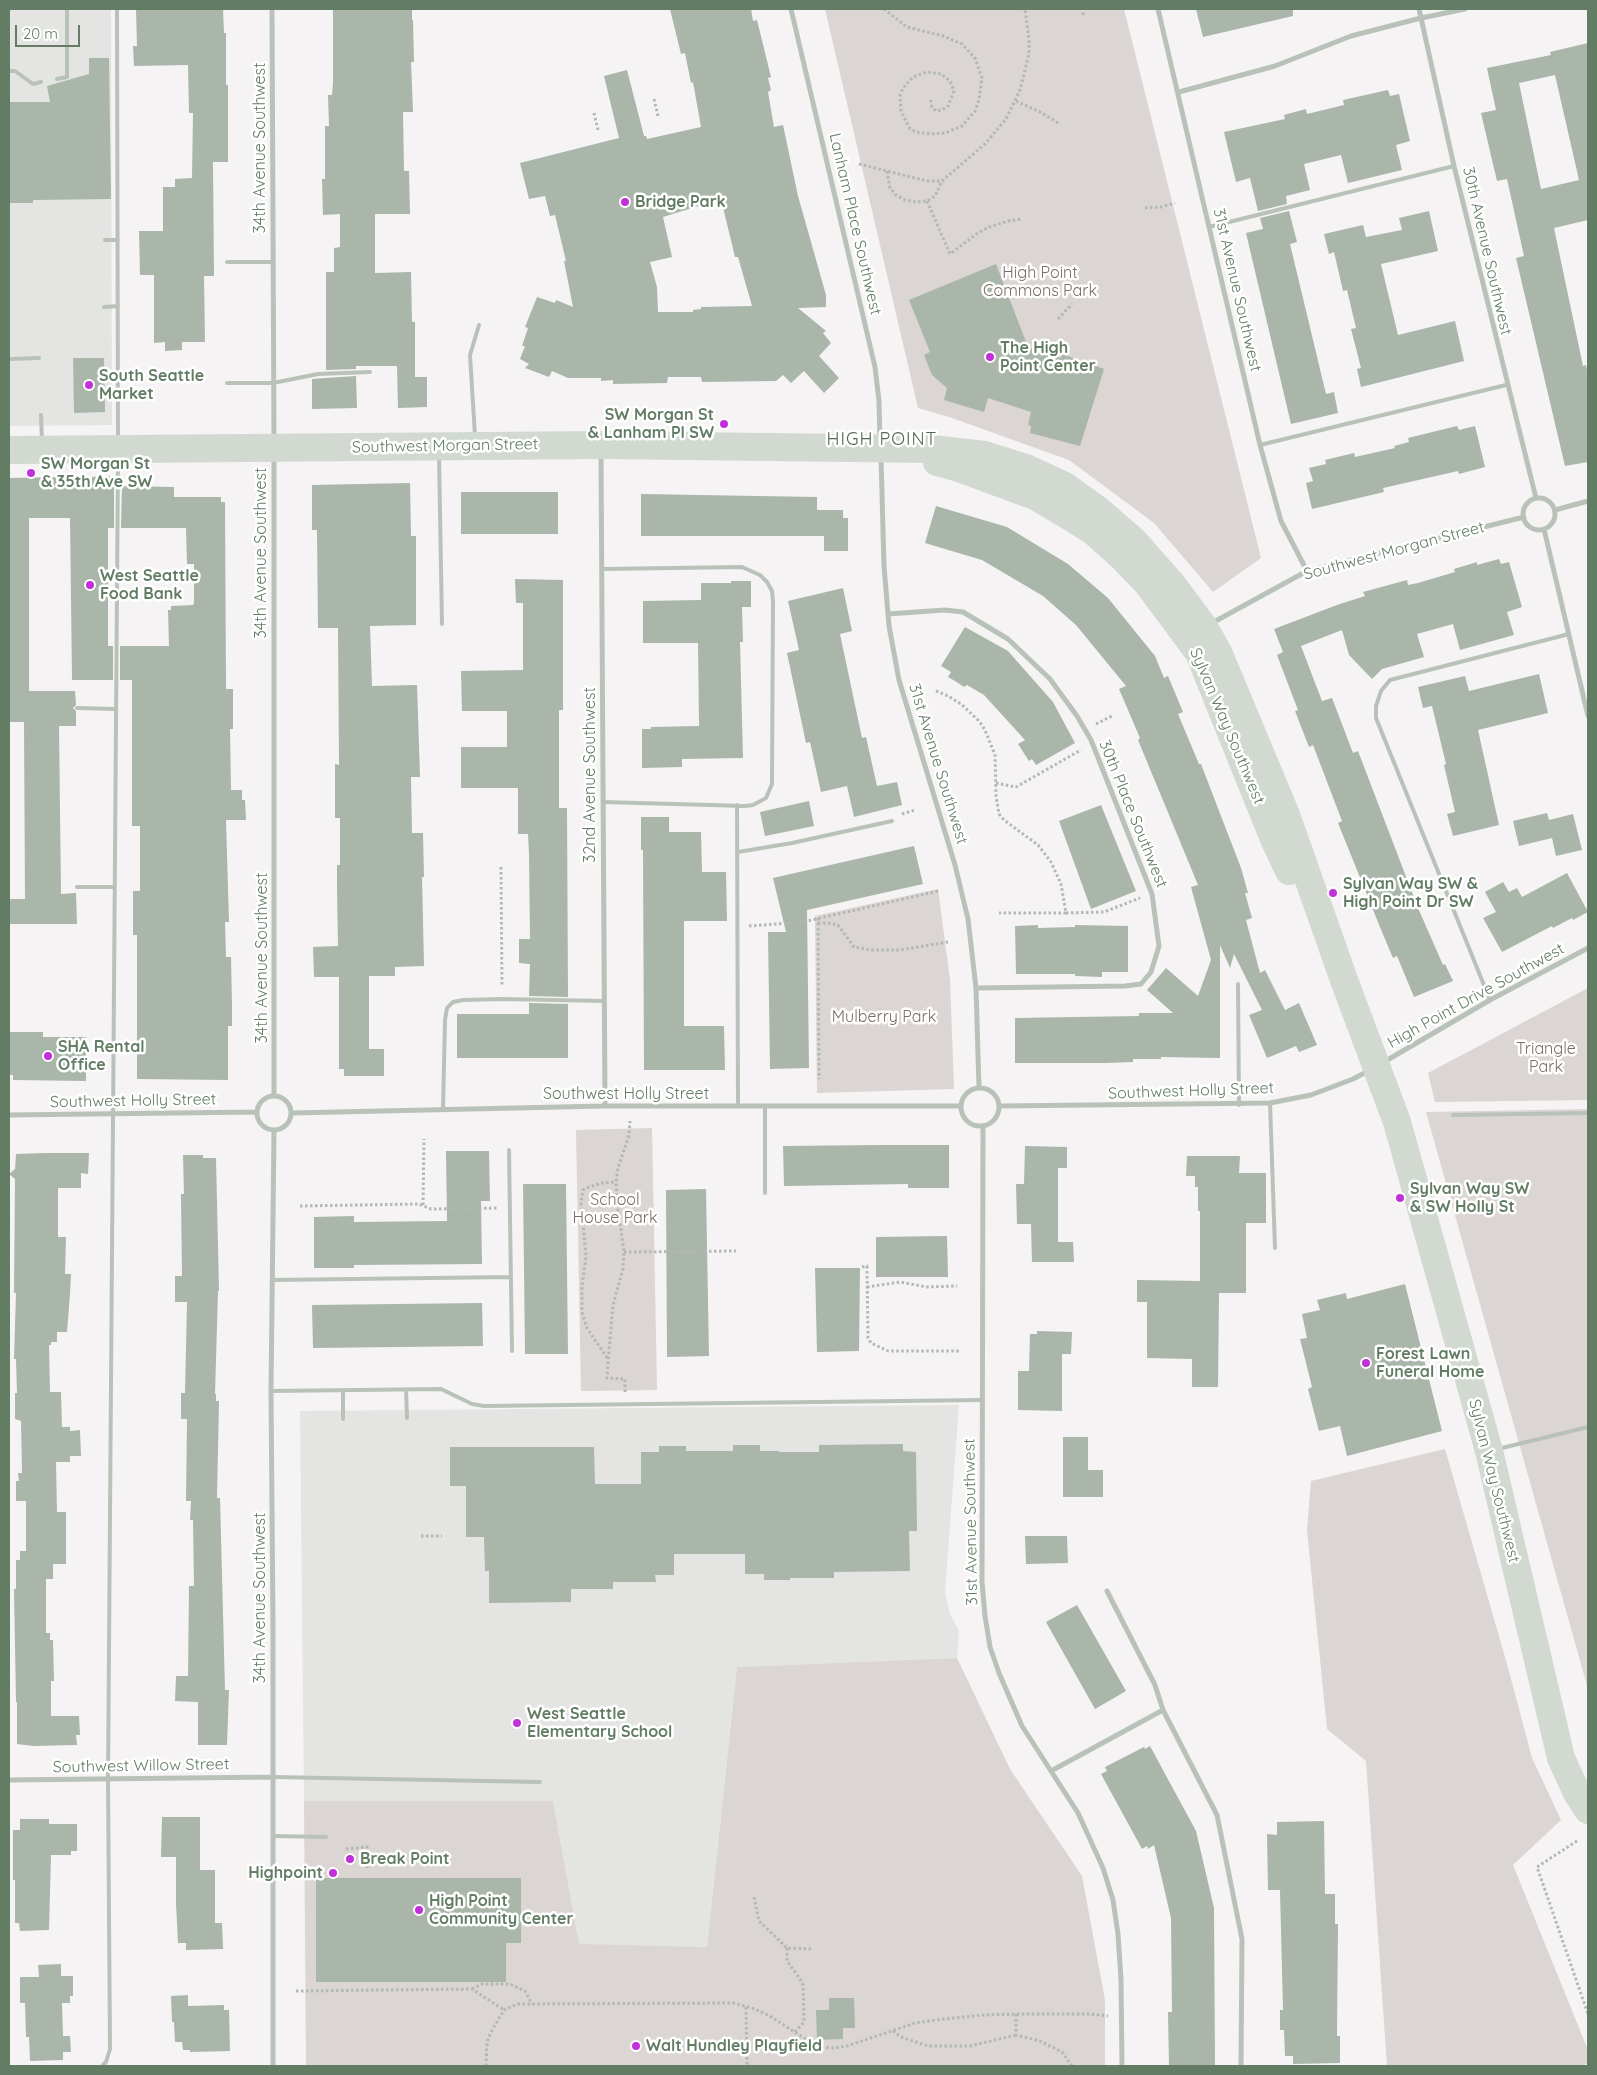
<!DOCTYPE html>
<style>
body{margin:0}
#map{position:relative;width:1597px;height:2075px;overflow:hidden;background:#f6f3f4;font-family:Quicksand,sans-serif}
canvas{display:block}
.frame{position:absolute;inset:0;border:10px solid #637d65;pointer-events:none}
.scale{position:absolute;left:15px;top:25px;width:65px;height:22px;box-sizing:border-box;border:2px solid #637d65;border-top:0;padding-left:6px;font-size:15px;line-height:18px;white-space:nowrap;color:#637d65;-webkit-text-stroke:4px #fff;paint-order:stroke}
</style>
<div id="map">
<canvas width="1597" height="2075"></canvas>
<div class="frame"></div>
<div class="scale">20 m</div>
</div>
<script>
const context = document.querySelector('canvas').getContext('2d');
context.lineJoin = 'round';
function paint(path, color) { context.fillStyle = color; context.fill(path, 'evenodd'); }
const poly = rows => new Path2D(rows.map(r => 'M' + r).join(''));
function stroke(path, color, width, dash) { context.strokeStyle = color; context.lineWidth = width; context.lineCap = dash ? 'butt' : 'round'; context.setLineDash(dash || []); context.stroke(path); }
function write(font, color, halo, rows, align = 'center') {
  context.font = font + ' Quicksand,sans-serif'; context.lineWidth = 5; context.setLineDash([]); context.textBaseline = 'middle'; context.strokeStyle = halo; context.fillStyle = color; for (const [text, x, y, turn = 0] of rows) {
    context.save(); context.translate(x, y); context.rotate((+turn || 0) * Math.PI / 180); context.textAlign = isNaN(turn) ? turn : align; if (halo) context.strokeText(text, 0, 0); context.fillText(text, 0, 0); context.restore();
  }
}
const built = poly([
 [9,9,111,9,112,425,9,426],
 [959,1405,945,1593,950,1614,959,1631,957,1658,737,1667,707,1947,579,1945,553,1801,304,1801,300,1411]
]);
const green = poly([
 [825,9,1124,9,1261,558,1213,592,1154,523,1069,460,952,418,918,408],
 [938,889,950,980,954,1089,817,1093,815,916],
 [1588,988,1588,1100,1435,1102,1428,1073],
 [1588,1109,1588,1689,1426,1112],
 [652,1128,657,1390,581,1391,576,1130],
 [1445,1449,1507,1664,1532,1758,1561,1820,1513,1865,1588,2050,1588,2063,1582,2066,1387,2066,1366,1761,1327,1729,1307,1530,1311,1481],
 [957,1658,1010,1769,1082,1876,1105,2000,1105,2066,306,2066,304,1801,553,1801,579,1944,707,1947,737,1667]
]);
const building = poly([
 [136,9,223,9,224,33,226,33,226,85,228,85,228,162,213,162,214,276,204,276,205,342,182,342,182,350,165,351,165,342,154,343,154,275,140,275,139,231,163,231,163,187,175,187,175,179,192,178,193,113,189,113,188,65,134,66,133,46,137,46],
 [333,9,412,9,412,20,413,20,414,62,411,62,413,112,403,112,404,171,409,171,410,214,375,214,375,273,411,272,412,322,415,322,415,377,427,377,427,407,398,408,397,366,356,366,356,369,326,370,326,272,334,272,334,248,340,247,340,214,323,215,322,179,325,179,325,126,329,126,328,95,332,95,333,82],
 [670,9,751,9,753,21,757,20,771,77,768,78,771,90,768,92,774,127,783,125,798,196,826,295,826,307,798,308,826,331,823,333,831,343,819,356,839,378,824,393,804,371,791,383,783,375,776,381,702,382,701,377,668,377,667,383,613,384,613,380,601,381,601,378,568,378,552,371,549,377,525,368,529,364,520,359,525,346,522,346,528,328,525,327,537,297,555,303,556,300,573,307,564,261,566,261,555,215,550,216,545,196,529,199,520,163,619,138,604,76,627,70,644,136,646,136,647,139,701,127,693,82,691,83,685,53,681,54],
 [721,199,735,257,738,257,752,306,701,307,701,309,693,310,693,312,658,312,657,287,650,262,672,257,663,217],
 [1196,9,1293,9,1293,16,1203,37],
 [1588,43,1588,220,1554,228,1583,366,1586,365,1588,375,1588,462,1565,466,1516,258,1524,256,1507,179,1497,181,1481,113,1496,110,1487,68,1551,55,1550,52],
 [1555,75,1579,180,1541,189,1519,83],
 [89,58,109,58,111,199,33,200,33,203,9,203,9,102,50,102,47,86,89,74],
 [1388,90,1390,96,1399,94,1410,141,1396,145,1402,170,1348,183,1341,155,1304,164,1310,190,1286,196,1287,204,1258,211,1250,178,1236,182,1224,132,1285,119,1284,115,1306,109,1307,114,1344,105,1343,100],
 [1289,211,1297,242,1290,244,1326,394,1334,392,1338,413,1291,424,1246,233,1263,229,1260,218],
 [1429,211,1438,251,1381,264,1398,335,1455,321,1464,361,1361,387,1357,369,1361,368,1351,329,1356,328,1347,290,1343,291,1334,252,1329,254,1324,234,1363,225,1366,237,1402,230,1399,218],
 [996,264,1028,347,1061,358,1062,354,1104,369,1080,446,1030,433,1031,426,1028,425,1031,412,988,398,984,412,944,400,947,388,932,375,924,355,930,352,909,300],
 [73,358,104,358,105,412,74,413],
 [356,376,357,408,312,409,312,379],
 [1457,426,1459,430,1475,426,1485,467,1459,474,1458,471,1383,488,1384,492,1312,509,1306,483,1313,481,1309,468,1326,464,1325,460,1354,453,1355,457,1395,448,1394,446,1409,442,1408,438],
 [110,476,110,486,114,486,114,528,108,528,108,646,113,646,113,680,72,680,70,518,29,518,29,691,75,691,76,705,73,708,76,711,76,726,59,726,61,894,76,893,77,924,9,924,9,899,25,899,24,722,10,722,9,681,9,478,57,477,56,480,92,480,92,477],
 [410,483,411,536,416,536,416,625,370,626,372,686,417,685,420,777,411,777,412,833,423,833,424,877,422,877,424,966,395,967,395,976,369,976,369,1049,384,1049,384,1076,344,1076,344,1069,339,1069,339,977,314,977,313,947,338,946,337,888,337,865,340,865,340,818,335,818,335,764,339,765,338,628,318,628,317,530,312,530,312,485],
 [122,486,174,487,174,497,221,497,221,502,225,502,226,689,233,689,233,729,230,729,231,790,242,790,242,800,245,800,246,820,226,820,229,922,225,922,226,957,231,957,232,1005,232,1026,228,1026,228,1080,137,1079,137,935,133,935,133,891,140,891,140,826,132,826,132,680,120,680,120,646,169,646,168,610,171,610,171,606,193,605,194,603,194,564,187,564,186,528,121,528],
 [461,492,558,492,558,534,461,534],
 [641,494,817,497,817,510,843,510,843,518,848,518,848,551,824,551,824,536,641,536],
 [936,506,1007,527,1068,564,1108,598,1155,656,1164,678,1168,676,1183,712,1178,714,1199,764,1201,764,1241,868,1248,893,1245,893,1252,918,1246,920,1260,973,1265,970,1285,1010,1299,1003,1317,1045,1299,1052,1296,1046,1267,1058,1249,1015,1262,1010,1234,954,1230,968,1220,945,1220,1058,1161,1057,1161,1059,1133,1059,1133,1062,1105,1063,1015,1063,1015,1018,1139,1016,1139,1013,1173,1013,1147,990,1166,968,1198,996,1211,960,1191,887,1198,885,1138,740,1140,738,1119,689,1126,686,1076,625,1043,596,982,560,925,543],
 [1499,559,1501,564,1509,562,1522,607,1507,612,1514,635,1460,650,1453,624,1417,634,1424,657,1382,669,1372,679,1349,655,1342,630,1301,646,1322,701,1332,698,1353,753,1358,751,1418,908,1443,965,1445,964,1453,981,1414,997,1397,956,1393,958,1382,932,1338,823,1342,821,1313,745,1309,747,1295,711,1298,710,1277,655,1283,652,1274,629,1337,605,1365,596,1363,592,1407,580,1408,585,1418,583,1455,572,1454,569,1477,562,1477,565],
 [515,579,563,580,563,710,559,710,559,808,567,808,568,997,529,996,530,964,519,963,519,939,530,939,529,854,528,834,518,834,518,788,461,788,461,747,507,747,507,711,462,711,461,671,523,670,523,603,516,603],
 [731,581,751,581,751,607,742,607,743,642,740,642,743,758,682,759,682,767,642,768,642,729,651,729,651,727,699,726,698,643,643,643,643,601,701,600,701,583,731,583],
 [843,588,852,631,840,634,862,738,866,737,877,786,897,782,902,805,854,817,847,786,821,792,810,742,806,743,787,653,799,650,788,601],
 [965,627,1008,651,1053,702,1075,743,1036,765,1032,759,1029,761,1018,744,1025,740,984,695,967,685,964,687,955,681,948,677,951,672,941,666],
 [1539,674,1548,713,1478,730,1499,825,1453,836,1447,814,1455,812,1444,765,1446,764,1432,706,1423,708,1418,687,1465,676,1469,691],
 [809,801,814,826,765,836,760,812],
 [1101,805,1136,891,1091,909,1059,821],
 [1547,813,1549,820,1573,814,1582,850,1556,856,1552,838,1519,846,1513,821],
 [641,817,669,817,669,832,701,832,702,872,726,872,727,921,684,921,684,1026,724,1026,725,1070,644,1070,643,850,641,850],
 [914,846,923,884,807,910,809,1068,770,1069,768,932,786,932,773,878],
 [1567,873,1588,912,1573,920,1572,918,1553,928,1552,926,1502,952,1483,918,1496,912,1485,892,1503,882,1509,892,1517,888,1522,897],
 [1038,925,1038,928,1075,927,1075,925,1128,926,1128,972,1102,972,1102,977,1075,976,1075,974,1016,974,1015,926],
 [529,1003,568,1004,568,1058,457,1058,457,1014,529,1014],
 [9,1032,43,1032,43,1037,86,1037,86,1081,13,1080,13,1075,9,1075],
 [880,1145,949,1145,949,1188,908,1188,908,1184,784,1186,783,1146],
 [1025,1146,1067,1147,1067,1168,1058,1168,1058,1242,1073,1242,1074,1262,1032,1262,1031,1224,1017,1224,1016,1184,1024,1184],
 [446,1151,489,1151,490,1201,481,1201,482,1264,354,1265,354,1268,314,1268,314,1217,354,1216,354,1222,447,1221],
 [46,1153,89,1153,88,1174,81,1173,81,1188,58,1188,58,1237,66,1237,65,1274,71,1274,70,1294,67,1332,57,1332,57,1342,51,1342,51,1345,49,1345,50,1392,61,1392,62,1427,70,1427,70,1431,80,1430,81,1456,70,1456,70,1462,56,1462,57,1512,66,1512,66,1564,53,1564,53,1579,46,1579,46,1633,50,1633,50,1640,53,1640,54,1681,51,1681,51,1716,79,1716,80,1735,76,1735,77,1745,33,1746,17,1744,17,1702,16,1702,14,1589,16,1589,16,1560,20,1560,20,1551,26,1551,26,1501,16,1501,16,1481,19,1481,18,1473,22,1473,21,1421,15,1419,15,1393,17,1393,16,1359,14,1359,16,1293,14,1293,15,1179,9,1174,15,1169,16,1154],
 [183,1155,203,1155,203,1158,216,1158,219,1291,218,1291,215,1394,216,1394,216,1401,219,1401,217,1498,220,1498,225,1690,229,1690,227,1745,198,1745,198,1702,175,1701,176,1676,188,1676,189,1586,194,1586,193,1520,190,1520,191,1501,186,1501,187,1419,181,1419,181,1393,185,1393,187,1302,175,1302,175,1276,182,1276,181,1194,184,1194],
 [1187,1156,1240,1156,1239,1173,1266,1173,1266,1223,1246,1223,1246,1293,1219,1293,1218,1387,1192,1387,1192,1359,1147,1358,1147,1302,1137,1302,1137,1280,1200,1281,1200,1211,1198,1211,1198,1187,1195,1187,1195,1176,1186,1176],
 [523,1184,566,1184,568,1354,525,1354],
 [706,1189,709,1356,667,1357,666,1190],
 [947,1236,948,1277,876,1277,876,1237],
 [815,1268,860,1268,859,1351,817,1352],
 [1405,1284,1442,1431,1347,1456,1340,1426,1319,1431,1308,1389,1312,1387,1300,1339,1307,1338,1302,1314,1320,1310,1317,1300,1346,1293,1347,1299],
 [482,1303,483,1346,313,1348,312,1305],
 [1037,1331,1072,1332,1071,1354,1062,1354,1062,1411,1018,1410,1018,1371,1029,1371,1030,1334,1037,1334],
 [1063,1437,1088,1437,1088,1470,1103,1470,1103,1497,1063,1497],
 [903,1444,903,1451,916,1452,917,1531,909,1531,910,1571,834,1572,834,1578,790,1578,790,1580,764,1580,764,1574,745,1574,745,1554,674,1554,674,1575,655,1575,656,1582,613,1582,613,1589,571,1589,571,1602,489,1603,489,1571,485,1571,484,1537,466,1537,466,1486,450,1486,450,1447,594,1447,595,1484,641,1484,641,1452,659,1452,659,1446,686,1446,686,1451,733,1451,733,1445,760,1445,760,1451,779,1451,779,1452,819,1452,819,1445],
 [1025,1536,1067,1536,1068,1563,1026,1564],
 [1077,1605,1126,1691,1095,1709,1046,1622],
 [1150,1746,1196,1831,1214,1908,1215,2066,1169,2066,1168,2012,1172,2012,1171,1918,1154,1845,1148,1849,1147,1846,1142,1849,1101,1774,1107,1771,1105,1767,1144,1747,1145,1749],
 [162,1817,200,1817,200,1870,215,1870,215,1923,222,1923,223,1949,186,1950,186,1943,178,1943,176,1903,176,1857,161,1857],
 [20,1819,49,1819,49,1824,77,1824,77,1851,71,1851,71,1855,51,1855,49,1930,20,1931,19,1923,15,1923,15,1880,13,1880,13,1830,20,1830],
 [1324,1821,1325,1894,1335,1894,1335,1924,1338,1924,1337,2036,1340,2036,1340,2063,1293,2064,1293,2056,1285,2056,1284,2030,1280,2030,1280,2010,1283,2010,1280,1890,1268,1890,1267,1834,1277,1835,1277,1822],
 [316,1878,521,1878,521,1943,506,1943,506,1982,316,1982],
 [61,1964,61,1976,73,1976,73,1996,70,1996,70,2003,62,2003,63,2036,70,2036,71,2052,63,2052,63,2060,30,2061,29,2037,26,2037,25,2003,20,2003,20,1977,39,1977,38,1965],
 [188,1995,188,2006,224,2005,224,2010,229,2010,230,2051,190,2052,190,2050,183,2050,182,2042,175,2042,174,2022,172,2022,171,1996],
 [829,1998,854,1998,855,2028,843,2028,843,2039,817,2040,816,2010,829,2010]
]);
const path = poly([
 [884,9,907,27,943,36,962,44,975,58,982,78,979,100,975,111,962,126,945,133,931,134,916,132,910,129,901,111,900,95,903,88,913,77,927,72,941,74,950,81,954,91,948,106,942,110,936,111,932,107,930,98],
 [1083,15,1083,9],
 [654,99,658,116],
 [1016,101,1042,113,1058,123],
 [594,113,598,130],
 [859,164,927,181,942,181,985,144,1006,119,1020,90,1029,54,1029,39,1025,9],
 [887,171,890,188,896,195,905,200,916,202,927,201,935,196,942,181],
 [927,201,950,254,978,233,989,227,1008,221,1022,219],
 [1145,208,1161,207,1175,203],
 [1058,319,1072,304],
 [936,691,948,696,961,704,979,721,985,730,995,755,996,796,999,814,1004,820,1038,845,1051,862,1061,884,1066,913,999,913],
 [1096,724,1114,715],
 [996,783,1016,787,1081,750],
 [902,814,915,810],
 [501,867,502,987],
 [1066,913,1104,912,1140,898],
 [818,918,819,1079],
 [818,923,828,923,838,925,854,947,871,950,900,950,948,942],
 [749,926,803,922,938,891],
 [423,1205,424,1139],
 [300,1206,419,1204,431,1209,499,1208],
 [624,1252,736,1251],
 [862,1267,867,1266,868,1338,871,1343,888,1351,960,1351],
 [867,1287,900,1282,927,1287,957,1286],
 [607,1358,587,1328,582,1312,582,1286,586,1257,581,1203,583,1190,586,1188,602,1183,616,1182],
 [625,1392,625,1379,607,1378,608,1363,613,1305,623,1269,624,1252,617,1202,616,1182,618,1168,629,1135,630,1121],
 [421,1536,442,1536],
 [1577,1841,1537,1867,1588,2014],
 [346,1849,367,1847,367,1868],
 [754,1897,759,1921,787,1948,812,1949],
 [787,1948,787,1961,800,1979,803,1985,804,2022,795,2032],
 [472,1989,482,1984,510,1984,525,1991,532,2004],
 [296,1991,472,1989,504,2010],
 [746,2007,747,2066],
 [1016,2014,1016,2035,1040,2041,1062,2052,1072,2066],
 [893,2031,901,2037,928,2046,970,2046,1016,2035],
 [486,2066,487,2042,491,2032,504,2010,518,2004,733,2003,752,2008,770,2016,810,2042,821,2047,834,2048,847,2046,915,2023,944,2019,983,2015,1016,2014,1090,2014,1108,2016]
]);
const lane = poly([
 [117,9,118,439],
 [9,71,15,71,33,84,41,82],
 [57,79,67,77,67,9],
 [1209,227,1454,166],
 [105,240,118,240],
 [227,262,273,262],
 [104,307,118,306],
 [9,359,39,358],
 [227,383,273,383,318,374,370,372],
 [41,415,42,440],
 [475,436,470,355,479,325],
 [1260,445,1506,385],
 [439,456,442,624],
 [602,569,742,567,760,575,767,582,772,591,773,601,772,784,766,798,753,805,745,806,603,802],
 [77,708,115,709],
 [737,805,738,1106],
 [738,852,792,843,892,821],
 [77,887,114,887],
 [1238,984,1239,1105],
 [1490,1000,1376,718,1376,706,1381,691,1390,680,1569,634],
 [1270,1103,1275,1248],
 [443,1109,445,1020,447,1008,453,1002,463,1000,502,999,604,1001],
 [1453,1115,1588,1113],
 [509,1150,512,1351],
 [765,1193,765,1106],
 [272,1280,511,1277],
 [343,1390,343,1419],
 [406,1390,407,1418],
 [271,1391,441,1389,472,1404,484,1406,983,1400],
 [1498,1449,1588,1427],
 [273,1777,540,1782],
 [273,1836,326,1837],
 [102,2066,106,2062,110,2049,108,1779,118,459]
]);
const street = poly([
 [272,9,274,441],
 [791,9,875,367,879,401,880,441],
 [1158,9,1260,445,1281,521,1307,571],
 [1419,9,1454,166,1536,498],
 [1179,92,1275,66,1351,36,1421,18,1465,9],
 [601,454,605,1106],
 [274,457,274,1096],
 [881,457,884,566,889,626,899,680,955,865,968,919,976,988,979,1088],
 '1523 514a16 16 0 1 1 32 0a16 16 0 1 1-32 0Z',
 [1555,510,1588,501],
 [1544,529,1588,716],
 [888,614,945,610,963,612,1008,639,1050,679,1077,716,1091,740,1152,894,1159,946,1151,972,1141,984,1125,986,976,988],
 [1212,623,1307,571,1524,517],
 [1384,1062,1490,1000,1588,948],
 '961 1107a19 19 0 1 1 38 0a19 19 0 1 1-38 0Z',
 '257 1113a17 17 0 1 1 34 0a17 17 0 1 1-34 0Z',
 [999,1106,1270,1103,1311,1095,1353,1079,1370,1070],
 [292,1113,605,1106,961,1106],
 [9,1115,257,1112],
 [983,1126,982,1582,985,1616,990,1647,999,1673,1022,1726,1078,1813,1103,1868,1113,1900,1118,1934,1121,1980,1122,2066],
 [1107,1591,1155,1685,1163,1710,1217,1815,1242,1939,1241,2066],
 [1051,1771,1163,1710],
 [9,1780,273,1777],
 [273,2066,273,1626,271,1391,274,1131]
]);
const secondary = poly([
 [9,450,601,445,932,449,985,455,1026,468,1065,486,1097,509,1133,540,1172,584,1204,627,1218,652,1286,815,1344,980,1397,1122,1489,1451,1561,1758,1577,1793,1588,1810],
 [937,462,959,468,1035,496,1067,515,1093,531,1122,557,1147,583,1199,653,1274,839,1289,871]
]);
const markers = [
 [625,202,5,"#c130d9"],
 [990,357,5,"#c130d9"],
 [89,385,5,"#c130d9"],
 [724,424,5,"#c130d9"],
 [31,473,5,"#c130d9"],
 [90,585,5,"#c130d9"],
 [1333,893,5,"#c130d9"],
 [48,1056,5,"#c130d9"],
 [1400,1198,5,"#c130d9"],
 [1366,1363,5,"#c130d9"],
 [517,1723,5,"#c130d9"],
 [350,1859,5,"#c130d9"],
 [333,1873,5,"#c130d9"],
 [419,1910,5,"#c130d9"],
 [636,2046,5,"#c130d9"]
];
const streetNames = [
 ["34th Avenue Southwest",260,148,-90],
 ["Lanham Place Southwest",855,224,77],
 ["30th Avenue Southwest",1487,251,77],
 ["31st Avenue Southwest",1237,290,77],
 ["Southwest Morgan Street",445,446,-1],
 ["Southwest Morgan Street",1394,551,-15],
 ["34th Avenue Southwest",261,553,-90],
 ["Sylvan Way Southwest",1227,726,67],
 ["31st Avenue Southwest",938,764,73],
 ["32nd Avenue Southwest",590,775,-90],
 ["30th Place Southwest",1133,814,68],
 ["34th Avenue Southwest",262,958,-90],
 ["High Point Drive Southwest",1476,996,-29],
 ["Southwest Holly Street",1191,1091,-2],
 ["Southwest Holly Street",626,1094],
 ["Southwest Holly Street",133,1101,-1],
 ["Sylvan Way Southwest",1494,1481,76],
 ["31st Avenue Southwest",971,1522,-91],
 ["34th Avenue Southwest",260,1598,-90],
 ["Southwest Willow Street",141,1766,-1]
];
const poiNames = [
 ["Bridge Park",635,202],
 ["The High",1000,348],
 ["Point Center",1000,366],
 ["South Seattle",99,376],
 ["Market",99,394],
 ["SW Morgan St",714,415,"right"],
 ["& Lanham Pl SW",714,433,"right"],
 ["SW Morgan St",41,464],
 ["& 35th Ave SW",41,482],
 ["West Seattle",100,576],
 ["Food Bank",100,594],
 ["Sylvan Way SW &",1343,884],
 ["High Point Dr SW",1343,902],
 ["SHA Rental",58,1047],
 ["Office",58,1065],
 ["Sylvan Way SW",1410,1189],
 ["& SW Holly St",1410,1207],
 ["Forest Lawn",1376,1354],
 ["Funeral Home",1376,1372],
 ["West Seattle",527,1714],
 ["Elementary School",527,1732],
 ["Break Point",360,1859],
 ["Highpoint",323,1873,"right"],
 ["High Point",429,1901],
 ["Community Center",429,1919],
 ["Walt Hundley Playfield",646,2046]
];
const parkNames = [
 ["High Point",1040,273],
 ["Commons Park",1040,291],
 ["Mulberry Park",884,1017],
 ["Triangle",1546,1049],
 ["Park",1546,1067],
 ["School",615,1200],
 ["House Park",615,1218]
];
const neighbourhoodNames = [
 ["HIGH POINT",882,440]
];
paint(built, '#e4e5e2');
paint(green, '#dbd5d3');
paint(building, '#a9b6a9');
stroke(path, '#b2b9b2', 3, [2.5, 2.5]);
stroke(lane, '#b9c2b9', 4);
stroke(street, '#b9c2b9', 5);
stroke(secondary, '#d1d9d1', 28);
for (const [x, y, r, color] of markers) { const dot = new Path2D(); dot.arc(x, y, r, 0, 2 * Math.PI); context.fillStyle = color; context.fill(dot); stroke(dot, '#fff', 2); }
write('16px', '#637d65', '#fff', streetNames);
write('bold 16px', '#637d65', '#fff', poiNames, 'left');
write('16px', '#7a6e65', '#fff', parkNames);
context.letterSpacing = '1px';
write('18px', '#546856', '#fff', neighbourhoodNames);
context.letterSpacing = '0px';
</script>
